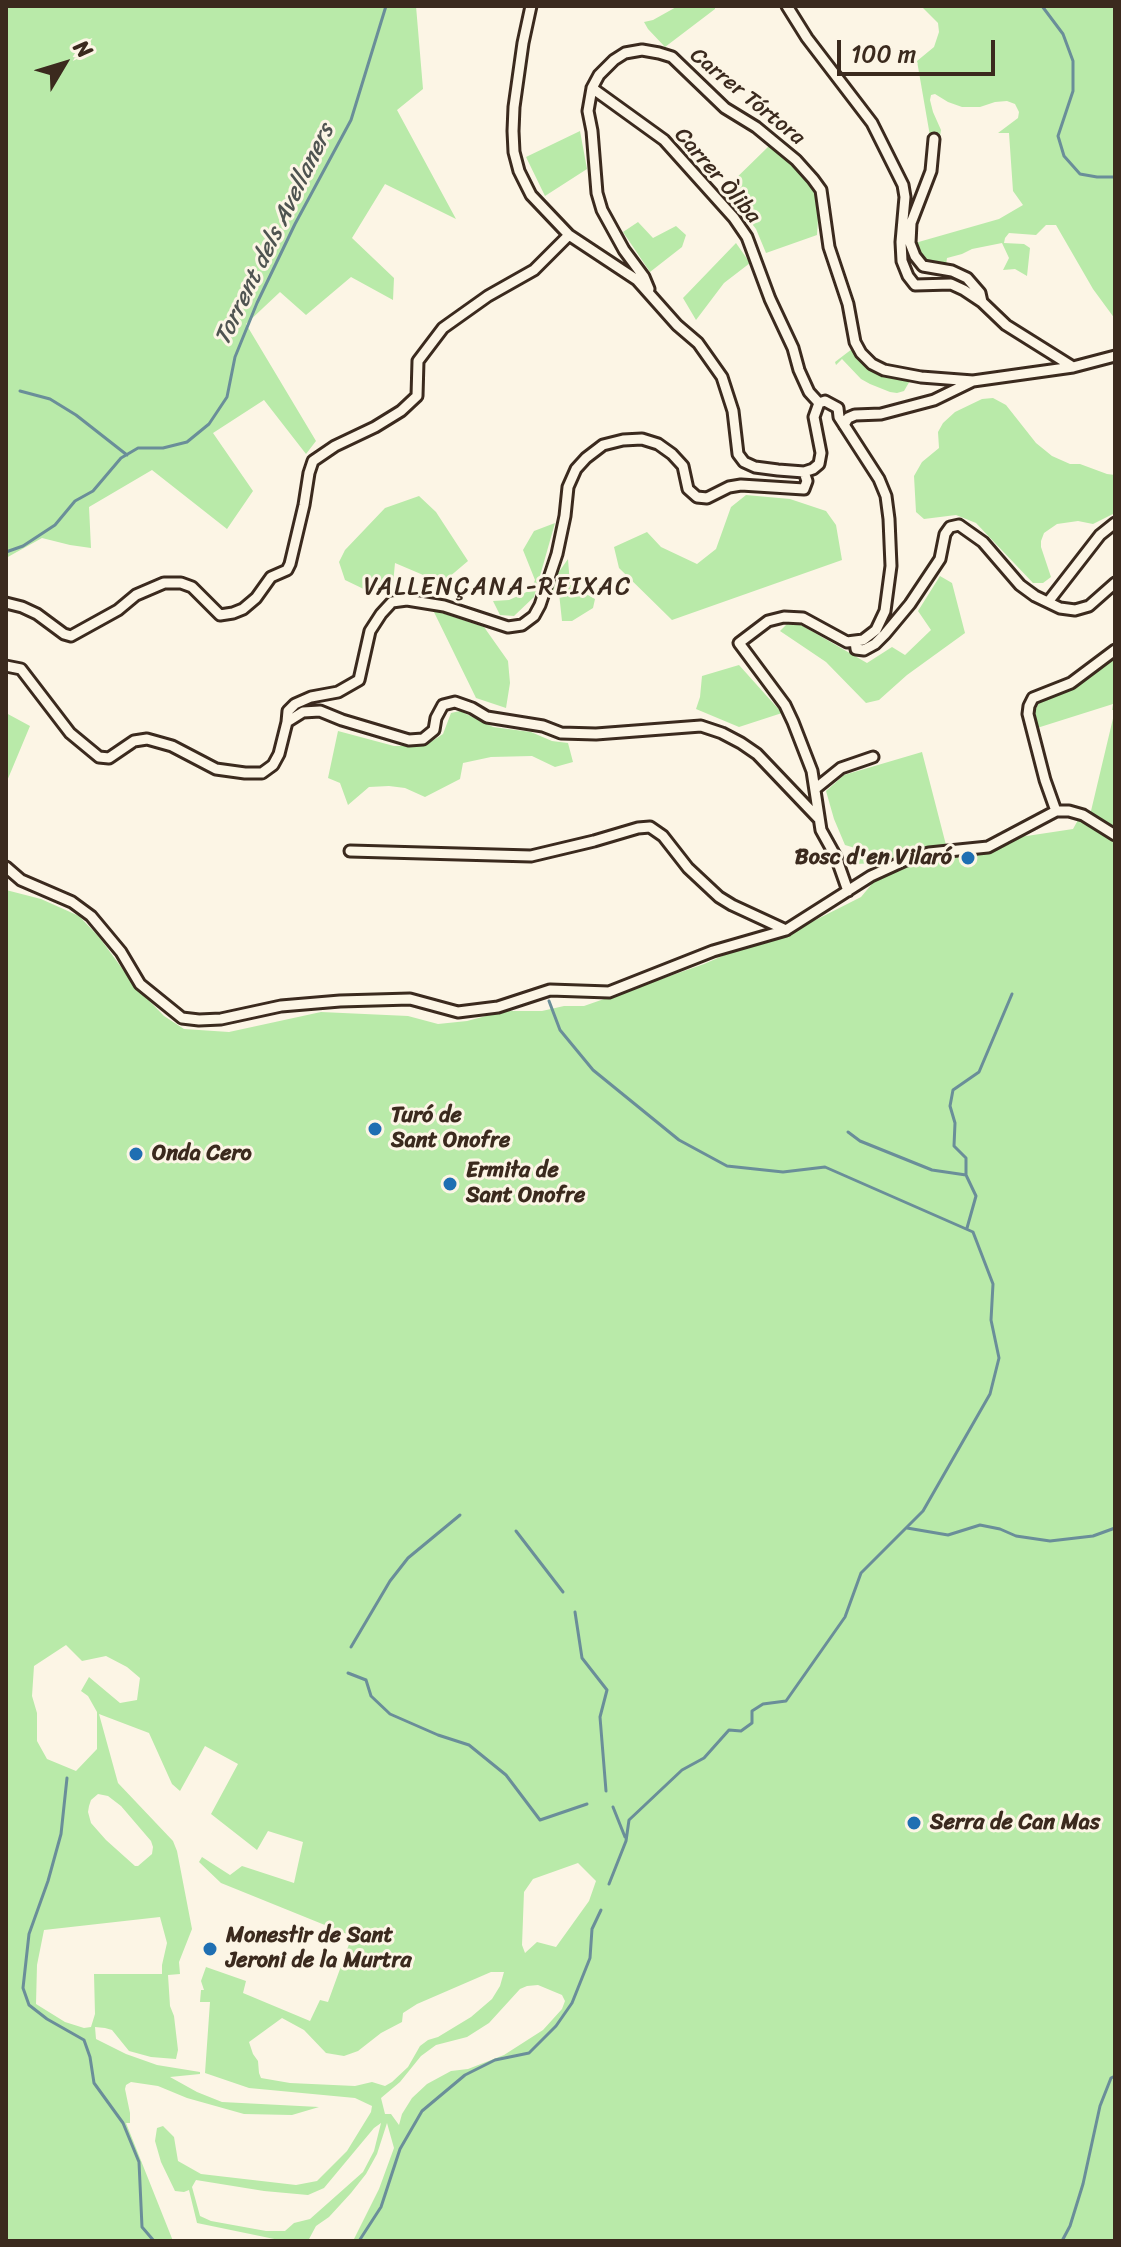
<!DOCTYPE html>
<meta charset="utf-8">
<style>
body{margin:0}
#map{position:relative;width:1121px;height:2247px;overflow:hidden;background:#fcf5e5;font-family:Sriracha,sans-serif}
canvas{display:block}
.frame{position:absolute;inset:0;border:8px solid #3b2a1e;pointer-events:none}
.north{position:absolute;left:24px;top:24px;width:80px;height:80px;-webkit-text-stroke:6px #fcf5e5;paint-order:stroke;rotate:52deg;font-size:22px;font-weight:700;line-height:32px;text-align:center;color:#3b2a1e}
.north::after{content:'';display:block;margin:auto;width:28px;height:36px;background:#3b2a1e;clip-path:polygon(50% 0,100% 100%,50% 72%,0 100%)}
.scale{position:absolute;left:837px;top:40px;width:158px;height:36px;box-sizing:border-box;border:4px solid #3b2a1e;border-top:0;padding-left:10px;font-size:24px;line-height:28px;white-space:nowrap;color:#3b2a1e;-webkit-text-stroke:6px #fcf5e5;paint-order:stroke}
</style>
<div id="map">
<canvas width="1121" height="2247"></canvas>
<div class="frame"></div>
<div class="north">N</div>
<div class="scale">100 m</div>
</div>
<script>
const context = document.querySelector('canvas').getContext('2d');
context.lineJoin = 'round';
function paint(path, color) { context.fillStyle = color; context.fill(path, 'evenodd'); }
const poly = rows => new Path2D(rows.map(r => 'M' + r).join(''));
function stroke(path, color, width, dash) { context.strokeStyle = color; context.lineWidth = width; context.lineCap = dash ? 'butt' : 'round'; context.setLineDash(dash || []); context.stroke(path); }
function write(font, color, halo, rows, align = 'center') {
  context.font = font + ' Sriracha,sans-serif'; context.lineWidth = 6; context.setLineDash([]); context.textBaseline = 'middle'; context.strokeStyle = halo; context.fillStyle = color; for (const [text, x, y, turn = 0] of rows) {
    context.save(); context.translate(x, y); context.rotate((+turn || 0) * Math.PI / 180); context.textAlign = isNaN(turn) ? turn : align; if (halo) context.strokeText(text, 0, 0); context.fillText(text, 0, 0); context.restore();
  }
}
const green = poly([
 [6,6,416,6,423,89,397,110,456,219,385,184,352,238,394,278,393,300,351,277,306,315,280,292,246,324,316,441,306,454,264,400,213,433,253,491,227,529,152,470,89,507,91,548,70,545,42,538,6,558],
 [678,6,715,6,715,9,665,47,648,29,644,22,653,20],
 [921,6,1115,6,1115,319,1093,289,1056,225,1046,225,1036,235,1009,233,1005,238,1004,243,1024,244,1030,248,1027,276,1015,269,1003,270,1009,258,1002,243,972,249,962,254,947,258,946,265,928,262,922,259,917,253,915,243,999,219,1023,205,1013,191,1009,133,998,133,1018,118,1019,112,1015,104,1007,101,995,102,980,107,962,107,948,102,935,94,931,95,930,100,933,112,941,130,940,136,930,136,917,61,934,47,939,32,938,23],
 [580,131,587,169,545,196,526,157],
 [769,146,793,166,811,187,819,202,817,235,766,253,756,229,725,189],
 [638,222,653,238,676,226,686,235,682,247,650,272,623,232],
 [736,243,750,263,724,283,696,320,683,298],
 [852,349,864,361,911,379,904,391,897,393,890,392,870,384,861,379,842,359,836,365,835,362],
 [993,398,1006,405,1036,443,1052,456,1070,464,1080,464,1107,474,1115,475,1115,513,1093,524,1078,521,1057,524,1044,533,1041,541,1041,547,1051,577,1043,583,1033,583,976,523,956,515,924,519,916,512,914,476,922,462,939,448,938,432,943,423,955,412,982,399],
 [746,495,790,499,826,511,836,525,842,560,672,620,619,568,614,547,647,532,661,547,697,564,716,549,731,507],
 [419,496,436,512,468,561,442,583,395,563,393,584,372,593,345,580,339,562,345,550,385,508],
 [555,523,534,597,514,616,500,615,493,601,509,600,531,590,535,580,523,550,534,531],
 [568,559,570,585,595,599,593,608,572,621,562,621,559,593,552,594,556,576],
 [940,576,952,583,965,633,907,675,879,700,866,703,826,662,780,631,788,623,801,625,867,663,892,647,905,655,931,630,918,611],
 [433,610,484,627,508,661,510,683,506,708,476,698],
 [1115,657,1115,2241,353,2241,379,2189,394,2148,387,2123,377,2154,366,2174,351,2193,329,2217,316,2226,308,2241,284,2241,197,2223,189,2190,184,2192,175,2191,161,2162,155,2141,157,2128,163,2126,174,2137,178,2161,201,2174,296,2185,317,2181,347,2151,371,2112,372,2106,355,2098,249,2088,205,2073,210,2002,200,2002,201,1990,204,1990,201,1981,206,1967,246,1981,243,1993,310,2021,320,2000,328,2002,352,1936,221,1883,199,1862,202,1857,230,1875,242,1866,294,1883,303,1842,268,1831,257,1850,211,1814,238,1764,205,1746,180,1791,172,1784,149,1733,99,1714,118,1783,173,1841,177,1851,192,1929,179,1962,180,1974,168,1975,170,2006,174,2016,178,2050,176,2059,151,2057,129,2051,112,2030,105,2028,95,2027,96,2039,126,2054,157,2065,200,2072,200,2074,170,2077,197,2092,222,2102,319,2107,292,2115,244,2114,187,2098,158,2086,131,2082,126,2085,125,2089,130,2113,130,2123,126,2123,173,2241,6,2241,6,890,41,899,79,916,99,937,135,986,164,1016,184,1029,229,1032,321,1012,408,1016,438,1024,467,1021,505,1011,542,1011,564,1006,584,1006,704,964,743,947,784,936,861,897,876,879,922,860,969,856,992,851,1020,837,1073,829,1078,820,1091,811,1115,710,1112,710,1113,704,1037,728,1035,711,1039,702,1068,690],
 [66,1645,82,1661,106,1656,127,1667,140,1678,137,1700,120,1703,89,1677,81,1691,88,1696,97,1712,97,1749,76,1771,47,1759,37,1741,37,1713,32,1696,34,1666],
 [98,1794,108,1796,121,1806,151,1841,153,1847,152,1854,138,1866,135,1866,106,1840,91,1823,88,1812,89,1806,91,1800],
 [578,1863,596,1881,589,1901,556,1947,537,1942,525,1953,522,1945,524,1892,533,1879],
 [160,1917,167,1943,162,1965,162,1974,94,1974,95,2014,91,2027,84,2028,65,2022,36,2004,37,1965,44,1930],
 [491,1972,504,1972,500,1986,492,1999,471,2017,438,2037,428,2040,420,2046,408,2067,392,2082,385,2086,372,2082,355,2086,290,2083,261,2078,259,2073,258,2061,253,2054,249,2042,282,2018,304,2030,326,2053,344,2056,358,2051,381,2033,402,2022,403,2013,417,2004],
 [538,1985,562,1995,565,2001,562,2009,543,2030,504,2055,468,2069,451,2071,427,2084,412,2098,402,2114,399,2125,391,2114,385,2114,381,2098,400,2082,421,2056,436,2045,467,2037,489,2023,520,1989,527,1986],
 [381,2123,374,2151,363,2172,310,2219,294,2223,285,2231,266,2231,211,2221,200,2216,192,2187,196,2180,264,2191,308,2195,324,2188,374,2128],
 [739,665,782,713,739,727,696,709,700,697,702,676],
 [460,711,493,727,531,732,552,741,568,743,573,762,555,767,532,756,491,757,463,763,460,779,425,797,405,788,389,786,369,787,348,805,340,783,328,778,338,731,394,746,415,746,429,743,443,734,451,713],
 [6,713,30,726,7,781,6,781],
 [922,752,946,845,883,863,853,864,865,851,845,845,834,819,826,791,844,775]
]);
const stream = poly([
 [1042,6,1063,34,1073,61,1073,91,1058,136,1064,156,1080,174,1097,177,1115,177],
 [20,391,50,399,76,415,127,455],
 [6,552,23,546,55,525,75,501,93,491,121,458,138,448,163,448,187,442,209,424,227,397,235,357,257,303,295,224,351,120,386,6],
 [549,1001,560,1030,593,1070,679,1140,727,1166,783,1172,825,1167,973,1232,993,1284,991,1320,999,1358,990,1394,923,1511,861,1573,845,1617,786,1701,763,1704,752,1711,752,1723,741,1731,729,1730,704,1758,682,1770,629,1820,626,1841,609,1884],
 [848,1132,860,1141,932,1170,966,1175],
 [967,1228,976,1196,966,1175,966,1158,954,1146,955,1123,950,1106,953,1090,979,1072,1012,994],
 [907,1528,948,1535,980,1525,1000,1529,1016,1536,1050,1541,1093,1536,1115,1528],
 [516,1531,563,1592],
 [575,1612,582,1658,607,1690,600,1717,606,1791],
 [351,1647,390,1581,408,1558,460,1515],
 [348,1673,366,1680,371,1696,390,1714,438,1735,469,1745,506,1775,540,1820,587,1804],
 [67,1778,61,1834,48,1881,29,1934,23,1988,29,2005,47,2019,84,2040,90,2057,94,2083,123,2123,139,2162,142,2227,154,2241],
 [613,1807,625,1837],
 [359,2241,381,2207,400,2149,422,2111,465,2075,495,2060,529,2053,556,2026,572,2003,590,1958,592,1929,601,1910],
 [1062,2241,1070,2226,1083,2184,1100,2106,1111,2078,1115,2076]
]);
const minor = poly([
 [531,6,523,43,514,107,513,131,514,152,519,171,531,195,569,235,637,280,677,325,698,343,722,377,733,411,738,454,744,462,755,467,778,470,804,472,813,469,819,464,821,453,814,417,819,403,825,401,838,408,839,417,879,479,886,496,889,519,891,566,885,611,876,630,863,640,847,642,803,618,784,617,768,621,739,643,785,705,793,722,812,771,821,830,836,857,848,891],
 [787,6,807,38,872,123,903,185,905,197,901,242,902,261,908,276,915,285,951,284,964,290,982,302,1006,325,1073,367],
 [592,88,664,140,734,218,747,237,770,299,793,348,799,370,809,392,819,403],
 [934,139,931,171,911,223,910,243,915,256,923,266,952,271,967,278,980,293,982,302],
 [649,289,644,277,624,250,602,210,597,193,592,131,588,111,592,88,599,75,614,60,625,53,642,50,659,53,672,57,725,108,756,127,796,160,813,179,821,190,829,247,848,304,855,342,861,353,872,364,884,370,921,377,973,381],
 [844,425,848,418,855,415,881,414,934,400,973,381,1073,367,1115,356],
 [1048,602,1100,535,1115,523],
 [6,603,22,607,37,614,64,634,71,636,118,610,136,595,164,583,181,583,192,587,220,615,233,613,243,609,256,598,271,577,287,570,290,564,304,505,309,473,313,461,335,446,375,427,401,411,417,396,418,361,443,328,488,296,534,270,569,235],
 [855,641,856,649,864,650,875,644,885,634,910,604,940,559,945,534,950,527,959,525,983,542,1020,585,1035,596,1060,608,1075,610,1089,606,1115,583],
 [6,666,21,669,70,733,99,757,109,758,134,741,147,739,172,746,216,769,245,773,262,773,273,765,279,754,287,722,288,711,295,704,311,697,338,692,359,680,370,631,381,614,392,602,407,600,444,606,508,627,522,625,534,616,540,605,557,554,565,516,568,487,576,469,586,458,603,445,623,440,642,439,658,444,672,454,683,466,688,489,697,497,707,498,729,487,741,485,804,489,807,481,804,472],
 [287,722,303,712,320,711,342,720,409,740,423,739,434,730,436,718,443,705,455,702,472,708,487,717,543,726,561,733,596,734,701,726,722,733,741,743,757,754,818,818],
 [815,789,841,768,873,757],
 [1056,811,1045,780,1028,714,1029,706,1033,698,1071,683,1115,650],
 [350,851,531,856,594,841,638,828,650,827,663,836,688,868,719,897,732,905,786,930],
 [6,867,21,880,72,902,91,916,121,952,140,984,182,1018,199,1020,221,1019,281,1006,340,1001,410,999,458,1012,498,1007,550,990,609,992,713,951,786,930,871,876,906,860,929,853,988,847,1056,811,1069,811,1083,815,1115,835]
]);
const markers = [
 [968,858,8,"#1f6fb2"],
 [375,1129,8,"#1f6fb2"],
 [136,1154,8,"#1f6fb2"],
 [450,1184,8,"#1f6fb2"],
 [914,1823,8,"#1f6fb2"],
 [210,1949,8,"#1f6fb2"]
];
const streetNames = [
 ["Carrer Tórtora",747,97,39],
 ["Carrer Òliba",717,176,49]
];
const poiNames = [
 ["Bosc d'en Vilaró",952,858,"right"],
 ["Turó de",391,1116],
 ["Sant Onofre",391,1141],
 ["Onda Cero",152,1154],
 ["Ermita de",466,1171],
 ["Sant Onofre",466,1196],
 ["Serra de Can Mas",930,1823],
 ["Monestir de Sant",226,1936],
 ["Jeroni de la Murtra",226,1961]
];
const waterNames = [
 ["Torrent dels Avellaners",275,235,-64]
];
const neighbourhoodNames = [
 ["VALLENÇANA-REIXAC",498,588]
];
paint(green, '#b9eaa9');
stroke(stream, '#6a8e99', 3);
stroke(minor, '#3b2a1e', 15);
stroke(minor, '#fcf5e5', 9);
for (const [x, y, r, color] of markers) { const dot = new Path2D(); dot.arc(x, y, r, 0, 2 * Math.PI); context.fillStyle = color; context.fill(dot); stroke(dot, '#fcf5e5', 3); }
write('22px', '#3b2a1e', '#fcf5e5', streetNames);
write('bold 22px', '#3b2a1e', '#fcf5e5', poiNames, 'left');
write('italic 24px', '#4f5451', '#fcf5e5', waterNames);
context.letterSpacing = '2px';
write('24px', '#3b2a1e', '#fcf5e5', neighbourhoodNames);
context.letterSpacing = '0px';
</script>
